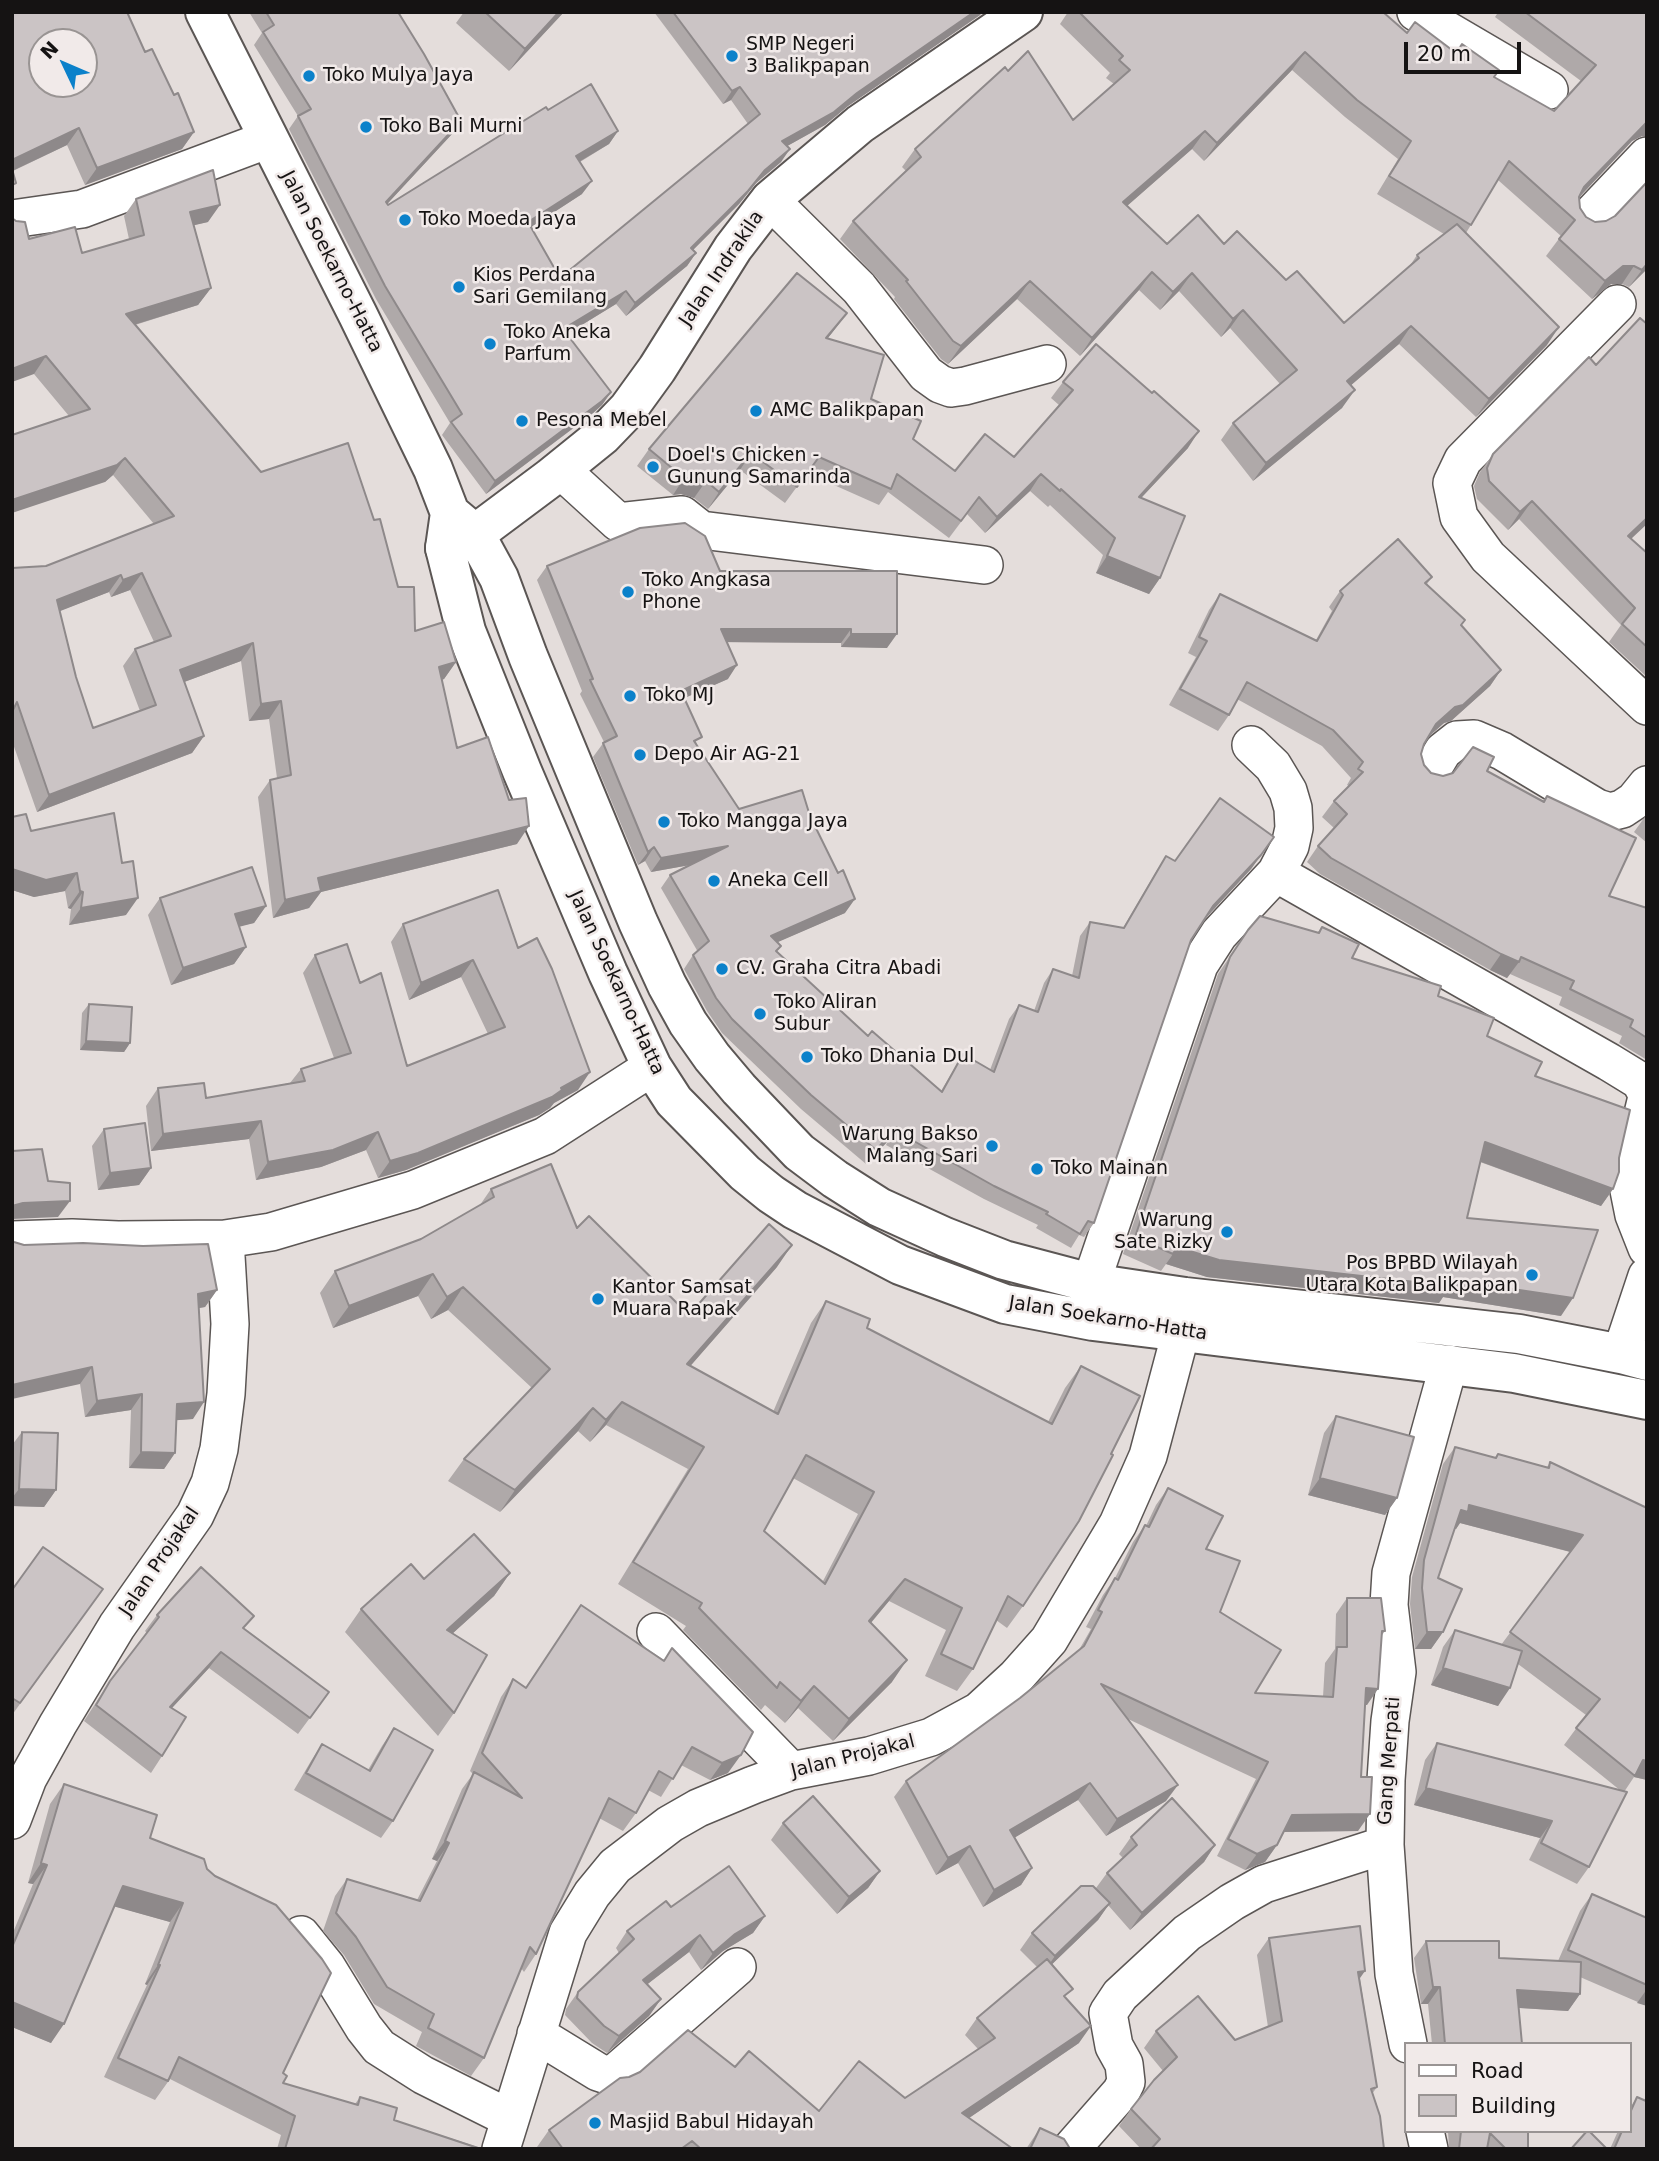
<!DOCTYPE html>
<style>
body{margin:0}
#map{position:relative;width:1659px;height:2161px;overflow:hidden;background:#e4dddb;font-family:"DejaVu Sans",sans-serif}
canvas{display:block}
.frame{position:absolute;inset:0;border:14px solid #151313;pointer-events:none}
.legend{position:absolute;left:1404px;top:2042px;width:228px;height:91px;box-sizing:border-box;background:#f1eae9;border:2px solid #999493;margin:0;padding:9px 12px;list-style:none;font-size:21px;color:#151313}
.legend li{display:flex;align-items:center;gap:14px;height:35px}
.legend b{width:35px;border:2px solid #999493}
.north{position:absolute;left:28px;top:28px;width:70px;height:70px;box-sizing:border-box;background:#f1eae9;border:2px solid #999493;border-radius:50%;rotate:314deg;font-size:19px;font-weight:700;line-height:28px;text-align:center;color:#151313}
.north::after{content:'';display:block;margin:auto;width:24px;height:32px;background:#0b81ca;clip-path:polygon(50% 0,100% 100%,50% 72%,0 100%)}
.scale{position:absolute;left:1404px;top:42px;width:117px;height:32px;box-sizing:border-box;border:4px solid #151313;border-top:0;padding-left:9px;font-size:21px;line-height:24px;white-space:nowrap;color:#151313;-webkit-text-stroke:5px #f1eae9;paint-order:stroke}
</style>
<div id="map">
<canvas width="1659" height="2161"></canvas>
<div class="frame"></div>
<ul class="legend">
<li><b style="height:9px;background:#fff"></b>Road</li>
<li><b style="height:19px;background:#cbc4c5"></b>Building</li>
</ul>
<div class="north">N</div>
<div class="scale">20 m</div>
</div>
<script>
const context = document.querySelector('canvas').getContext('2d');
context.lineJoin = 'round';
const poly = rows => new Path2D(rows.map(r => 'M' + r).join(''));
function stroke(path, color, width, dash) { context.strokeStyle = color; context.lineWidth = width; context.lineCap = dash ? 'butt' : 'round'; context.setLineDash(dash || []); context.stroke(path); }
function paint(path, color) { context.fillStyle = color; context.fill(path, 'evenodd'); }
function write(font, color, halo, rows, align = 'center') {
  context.font = font + ' "DejaVu Sans",sans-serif'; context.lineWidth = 5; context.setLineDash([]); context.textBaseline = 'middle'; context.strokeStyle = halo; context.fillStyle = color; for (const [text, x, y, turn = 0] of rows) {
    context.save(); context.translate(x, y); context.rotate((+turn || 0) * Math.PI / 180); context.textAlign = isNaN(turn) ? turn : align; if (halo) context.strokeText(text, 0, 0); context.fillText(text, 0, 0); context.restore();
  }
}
const minor = poly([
 [1416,12,1549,90],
 [770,200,859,288,926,374,940,384,951,388,965,386,1047,364],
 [12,219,82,209,269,139],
 [1587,219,1647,156],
 [1617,304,1463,460,1452,483,1459,517,1488,557,1647,706],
 [561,470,618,522,682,515,701,530,984,565],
 [1431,771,1443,751,1457,740,1474,739,1502,751,1597,808,1610,812,1622,809,1634,801,1647,785],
 [1276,873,1609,1062,1640,1081,1647,1094],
 [1647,1097,1627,1180,1634,1215,1647,1248],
 [12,1240,72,1238,118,1240,225,1239,271,1232,413,1190,545,1136,652,1067],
 [1091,1283,1199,965,1219,934,1276,873,1290,846,1294,828,1293,808,1288,791,1273,766,1251,745],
 [1621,1354,1647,1276],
 [656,1632,791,1771],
 [12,1820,28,1778,58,1724,117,1626,195,1515,210,1483,219,1449,226,1394,230,1324,225,1239],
 [301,1935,326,1966,364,2028,379,2047,423,2075,509,2118],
 [536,2034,598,2072,607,2075,614,2074,737,1967],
 [1408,2044,1394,1974,1385,1845,1386,1780,1390,1721,1397,1672,1389,1605,1391,1573,1449,1364],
 [1425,2131,1429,2149],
 [501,2149,568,1933,592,1894,615,1866,670,1824,698,1808,753,1785,791,1771,869,1756,931,1737,979,1711,1016,1677,1049,1640,1118,1524,1148,1456,1181,1332,1184,1303],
 [1071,2149,1121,2092,1126,2082,1124,2064,1114,2046,1108,2013,1120,1995,1187,1933,1232,1902,1264,1884,1385,1845]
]);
const tertiary = poly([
 [445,548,475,534,550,478,602,436,628,409,657,369,733,248,770,200,860,124,1023,12]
]);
const trunk = poly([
 [205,12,358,315,433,469,450,513,475,534,499,578,528,656,638,922,667,985,688,1023,712,1057,739,1089,799,1152,835,1179,879,1207,945,1237,1004,1260,1091,1283,1185,1297,1519,1334,1621,1354,1647,1361],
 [450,513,445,548,466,631,522,771,608,973,652,1067,674,1101,745,1173,771,1194,795,1210,900,1265,1005,1304,1093,1321,1514,1373,1647,1400]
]);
const wall = poly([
 [12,12,145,52,174,95,194,132,182,149,85,185,67,145,13,171],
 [249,12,398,12,452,134,387,204,388,205,548,110,618,131,609,144,580,162,582,194,531,227,560,278,748,124,731,100,723,104,654,12,982,12,980,15,848,106,825,125,787,146,781,162,756,183,739,204,693,250,696,253,687,266,626,316,616,304,567,334,611,392,602,405,592,414,486,494,442,435,450,423,376,299,289,129,298,116,254,45,262,33],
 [464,12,564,12,509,71,456,23],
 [1068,12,1383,12,1407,33,1456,53,1494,77,1554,111,1581,81,1495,17,1497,14,1495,12,1647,12,1642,136,1632,141,1579,197,1580,208,1586,217,1595,222,1606,221,1615,216,1647,182,1647,269,1629,287,1622,284,1611,284,1592,299,1546,256,1561,236,1498,180,1466,233,1547,345,1476,417,1399,344,1351,385,1342,408,1253,481,1221,440,1233,423,1280,384,1230,328,1221,337,1179,291,1160,310,1139,290,1080,356,1017,299,948,364,941,359,894,299,895,297,840,239,853,221,906,171,902,167,915,149,1073,120,1114,84,1106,78,1110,73,1060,24],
 [1292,70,1345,117,1398,159,1377,194,1444,234,1417,255,1409,267,1344,323,1286,280,1224,244,1167,244,1127,206,1192,149,1204,161],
 [136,199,208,222,194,225,211,288,198,305,135,325,261,472,374,520,415,631,456,662,444,679,442,680,457,748,517,844,321,892,309,908,273,918,258,797,270,780,277,778,269,719,249,721,241,661,184,682,204,736,192,753,37,812,12,741,12,568,46,566,154,524,113,475,105,482,69,416,34,374,29,239,82,253,129,239,124,216],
 [130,590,154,642,135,649,123,666,140,711,93,728,76,677,59,611,109,592,111,597],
 [835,329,828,338,871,399,913,439,955,471,1014,457,1059,405,1051,398,1063,382,1188,448,1141,498,1160,578,1149,594,1096,573,1103,555,1050,505,1048,507,1030,491,985,533,967,514,949,538,888,492,879,505,807,473,785,503,740,470,708,509,694,498,681,494,673,495,637,466,649,449],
 [1596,365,1631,539,1647,553,1647,677,1609,642,1621,625,1519,519,1508,530,1477,499,1474,486,1480,472,1493,454],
 [547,566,720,571,897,571,887,648,841,647,841,643,728,642,728,679,684,698,697,745,739,809,810,816,845,913,777,942,777,952,868,1036,941,1091,963,1054,990,1070,1009,1019,1019,1005,1034,1011,1044,983,1053,969,1072,976,1080,936,1090,922,1123,928,1157,870,1166,856,1175,861,1274,837,1251,869,1206,917,1191,940,1094,1223,1084,1237,1079,1235,1071,1248,1036,1228,1038,1225,984,1199,886,1145,888,1141,866,1164,801,1109,722,1033,707,1011,684,969,693,955,698,952,661,888,670,875,690,865,651,872,645,861,638,865,593,757,604,742,580,694,582,691,537,580],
 [1432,577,1427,584,1461,626,1501,670,1490,686,1451,721,1444,723,1428,737,1424,744,1421,754,1424,765,1431,773,1443,776,1487,771,1543,801,1547,796,1609,896,1647,908,1647,1060,1619,1043,1622,1036,1559,1005,1562,997,1510,974,1507,978,1490,970,1320,874,1307,862,1318,846,1334,828,1322,817,1334,801,1349,786,1347,785,1351,778,1322,746,1237,699,1229,715,1218,731,1169,705,1196,657,1188,653,1209,610,1220,594,1316,640,1332,611,1329,607,1340,591],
 [1647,814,1647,843,1634,832],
 [12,817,31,831,126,915,69,925,71,909,68,908,65,891,34,897,12,890],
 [160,898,266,906,254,923,239,926,246,947,234,964,171,985,148,915],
 [403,924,518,948,578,1090,554,1103,550,1108,539,1115,406,1170,378,1178,366,1150,321,1167,256,1180,249,1139,151,1151,146,1106,158,1088,206,1098,290,1083,301,1069,334,1058,303,973,315,955,407,1066,488,1034,461,977,409,1000,391,942],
 [1322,927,1352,958,1438,996,1535,1076,1619,1158,1613,1189,1601,1206,1480,1162,1467,1218,1561,1316,1443,1297,1439,1303,1207,1277,1166,1264,1161,1271,1123,1254,1218,974,1248,930,1318,932],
 [89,1004,130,1043,124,1052,80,1050,82,1013],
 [104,1129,151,1168,139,1185,98,1190,92,1146],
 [491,1189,577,1228,689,1315,777,1267,690,1366,773,1412,811,1323,826,1301,867,1328,1048,1422,1065,1388,1081,1366,1023,1606,1007,1628,996,1620,973,1669,957,1691,925,1676,946,1630,889,1601,871,1623,892,1682,833,1741,798,1708,785,1723,765,1705,761,1710,683,1630,686,1626,618,1584,688,1469,606,1425,590,1442,578,1431,500,1512,448,1481,464,1459,532,1388,448,1310,431,1319,418,1296,333,1328,320,1293,335,1271,421,1239,480,1205],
 [793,1478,858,1514,823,1581,764,1531],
 [14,1242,217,1290,205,1307,199,1308,193,1419,177,1420,175,1453,164,1469,129,1468,131,1410,85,1417,80,1384],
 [1336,1416,1397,1498,1385,1515,1308,1495,1324,1433],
 [22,1432,56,1490,44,1507,12,1506,12,1445],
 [1455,1447,1495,1458,1498,1454,1547,1467,1550,1462,1647,1780,1634,1777,1624,1792,1589,1867,1577,1884,1529,1860,1540,1838,1414,1805,1425,1760,1437,1743,1621,1791,1564,1745,1586,1715,1518,1664,1498,1706,1431,1685,1443,1647,1455,1630,1501,1645,1570,1552,1460,1523,1456,1529,1455,1528,1438,1578,1443,1632,1431,1649,1415,1649,1410,1604,1412,1577,1443,1464],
 [1168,1488,1206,1549,1220,1612,1255,1693,1323,1697,1325,1663,1335,1649,1336,1614,1347,1598,1385,1631,1382,1635,1367,1705,1365,1705,1358,1831,1284,1832,1277,1845,1265,1862,1245,1870,1217,1856,1256,1779,1128,1719,1166,1801,1106,1836,1078,1800,1015,1837,1032,1868,1021,1885,983,1907,958,1863,936,1875,894,1797,906,1781,1020,1698,1079,1650,1091,1629,1086,1627,1103,1595,1115,1578,1133,1542,1145,1525,1146,1526,1156,1505],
 [510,1573,494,1596,453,1633,454,1713,438,1736,345,1632,361,1609,424,1579],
 [103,1589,12,1715,12,1590],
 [581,1605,664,1660,728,1773,710,1780,681,1765,661,1797,648,1790,636,1813,623,1831,599,1818,536,1954,524,1972,521,1968,484,2058,471,2076,416,2046,422,2032,374,2004,344,1955,323,1931,335,1896,347,1879,417,1900,437,1861,432,1859,462,1789,473,1774,470,1771,501,1697,513,1679,526,1687],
 [157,1615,245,1629,329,1692,298,1734,209,1668,172,1708,162,1756,151,1773,84,1721,110,1681,147,1633,145,1631],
 [394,1728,393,1821,381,1838,294,1790,311,1761,322,1744,368,1770,382,1746],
 [64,1784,150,1838,207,1869,283,2073,283,2083,355,2104,360,2097,394,2120,481,2148,277,2149,281,2135,170,2079,155,2100,104,2077,147,1985,145,1984,170,1922,114,1906,51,2043,12,2027,12,1935,33,1884,28,1883,50,1804],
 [783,1823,880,1871,868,1888,837,1914,771,1840],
 [1131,1837,1215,1845,1204,1862,1130,1930,1108,1905,1098,1920,1052,1964,1066,1998,1079,2043,969,2118,1013,2149,538,2149,537,2147,549,2130,735,2067,819,2111,905,2098,978,2049,965,2035,977,2018,1037,1967,1020,1950,1032,1933,1096,1888,1107,1873,1123,1858,1119,1854],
 [1592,1894,1647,1918,1647,2006,1580,1977,1580,1994,1568,2011,1519,2008,1522,2044,1432,2044,1428,2004,1421,2004,1414,1958,1426,1941,1499,1958,1558,1961,1580,1911],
 [671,1907,765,1916,753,1933,723,1951,701,1970,689,1952,647,1984,661,1999,649,2016,607,2053,592,2043,565,2015,566,2009,578,1992,619,1953,616,1948,627,1931],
 [1269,1938,1360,1979,1377,2087,1372,2094,1384,2149,1141,2149,1119,2126,1131,2109,1163,2071,1144,2048,1156,2031,1235,2040,1268,2027,1257,1955],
 [1647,2095,1647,2149,1610,2149,1618,2131,1629,2131,1629,2109,1637,2097,1644,2100],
 [1040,2128,1068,2149,1026,2149],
 [1448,2131,1528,2131,1528,2149,1449,2149]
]);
const shadedWall = poly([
 [559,12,564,12,509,71,525,49],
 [974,12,982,12,980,15,848,106,825,125,773,154,782,141,857,93],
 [1305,52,1292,70,1204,161,1217,143],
 [740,87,731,100,723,104,732,91],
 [461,121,452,134,377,215,386,202],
 [1647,122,1647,136,1642,136,1632,141,1572,205,1584,187],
 [79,128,67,145,12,171,12,160],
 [618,131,609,144,567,169,576,156],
 [1205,131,1192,149,1111,220,1123,202],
 [194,132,182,149,85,185,97,168],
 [790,149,781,162,756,183,739,204,682,261,691,248,765,170],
 [592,181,582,194,519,235,528,222],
 [220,205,208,222,178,229,190,212],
 [696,253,687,266,626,316,635,303],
 [1647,264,1647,269,1629,287,1642,270],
 [1623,266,1634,266,1622,284,1611,284,1592,299,1605,281],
 [1152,272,1139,290,1080,356,1092,338],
 [1192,273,1179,291,1160,310,1173,292],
 [1030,281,1017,299,948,364,961,346],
 [211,288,198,305,114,331,126,314],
 [626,291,616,304,554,342,563,329],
 [1243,310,1230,328,1221,337,1233,319],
 [847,313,835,329,815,354,826,338],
 [1411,326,1399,344,1335,399,1347,381],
 [1559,327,1547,345,1476,417,1489,399],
 [46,356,34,374,12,382,12,369],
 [1355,390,1342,408,1253,481,1266,463],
 [611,392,602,405,592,414,486,494,495,481],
 [1199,431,1188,448,1127,513,1139,497],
 [751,453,740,470,708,509,719,492],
 [125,458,113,475,105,482,12,513,12,500],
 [1041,474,1030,491,985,533,997,517],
 [684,478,692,478,706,481,694,498,681,494,673,495],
 [1532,501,1519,519,1508,530,1520,512],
 [1647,518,1647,524,1615,554,1628,536],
 [1107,556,1160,578,1149,594,1096,573],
 [142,573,130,590,111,597,123,580],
 [121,575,109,592,45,617,57,600],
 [721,629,851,629,841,643,712,642],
 [851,634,897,634,887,648,841,647],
 [253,643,241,661,168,688,180,670],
 [456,662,444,679,427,684,439,667],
 [737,665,728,679,671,704,681,691],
 [1501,670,1490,686,1451,721,1444,723,1425,740,1436,724],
 [281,701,269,719,249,721,261,704],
 [204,736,192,753,37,812,49,795],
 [529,826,517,844,321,892,309,908,273,918,285,900,318,878],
 [728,846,718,860,651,872,661,858],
 [654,847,645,861,638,865,648,852],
 [1261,855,1251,869,1204,920,1213,906],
 [12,869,77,873,65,891,34,897,12,890],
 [80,891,83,892,71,909,68,908],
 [138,898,126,915,69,925,81,908],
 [855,899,845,913,762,949,771,936],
 [266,906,254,923,223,931,235,914],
 [246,947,234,964,171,985,183,968],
 [1501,954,1519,962,1507,978,1490,970],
 [473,960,461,977,409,1000,421,983],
 [86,1041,130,1043,124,1052,80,1050],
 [590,1072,578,1090,554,1103,550,1108,539,1115,406,1170,378,1178,390,1161,561,1088],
 [261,1121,249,1139,151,1151,163,1134],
 [897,1127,888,1141,866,1164,876,1150],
 [378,1132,366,1150,321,1167,256,1180,268,1162],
 [1485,1142,1613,1189,1601,1206,1473,1159],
 [151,1168,139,1185,98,1190,110,1173],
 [70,1201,58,1217,12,1219,12,1206,23,1203],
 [792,1245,777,1267,672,1387,687,1364],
 [1177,1247,1452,1280,1573,1298,1561,1316,1443,1297,1439,1303,1207,1277,1166,1264,1173,1254],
 [433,1274,418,1296,333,1328,349,1306],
 [463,1287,448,1310,431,1319,447,1297],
 [217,1290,205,1307,187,1310,198,1294],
 [92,1367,80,1384,12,1399,12,1385],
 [142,1394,131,1410,85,1417,97,1401],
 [204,1402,193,1419,166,1421,177,1404],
 [622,1402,606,1425,590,1442,606,1420],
 [593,1408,578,1431,500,1512,515,1490],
 [141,1452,175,1453,164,1469,129,1468],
 [1320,1478,1397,1498,1385,1515,1308,1495],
 [19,1489,56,1490,44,1507,12,1506,12,1498],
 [1469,1505,1583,1535,1571,1552,1460,1523,1456,1529,1449,1527,1461,1510],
 [510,1573,494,1596,431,1653,447,1630],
 [905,1579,889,1601,853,1644,869,1621],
 [1427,1632,1443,1632,1431,1649,1415,1649],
 [221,1652,209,1668,158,1723,170,1707],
 [907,1660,892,1682,833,1741,849,1719],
 [1443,1668,1510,1688,1498,1706,1431,1685],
 [814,1686,798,1708,785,1723,801,1701],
 [1366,1688,1378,1689,1367,1705,1355,1705],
 [741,1755,728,1773,710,1780,722,1763],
 [1643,1760,1647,1761,1647,1780,1634,1777],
 [1090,1783,1078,1800,999,1847,1010,1830],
 [1178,1785,1166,1801,1106,1836,1117,1819],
 [1426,1788,1552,1821,1540,1838,1414,1805],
 [1370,1814,1358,1831,1280,1832,1292,1815],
 [445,1841,449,1843,437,1861,432,1859],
 [1215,1845,1204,1862,1130,1930,1142,1913],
 [1277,1845,1265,1862,1245,1870,1257,1854],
 [970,1846,958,1863,936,1875,948,1858],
 [41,1863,47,1865,33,1884,28,1883],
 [1032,1868,1021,1885,983,1907,994,1890],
 [880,1871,868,1888,837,1914,849,1897],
 [123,1886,183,1903,170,1922,109,1905],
 [1110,1903,1098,1920,1043,1973,1055,1956],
 [765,1916,753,1933,723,1951,701,1970,713,1953,735,1934],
 [700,1935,689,1952,631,1997,643,1980],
 [158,1965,160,1965,147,1985,145,1984],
 [1365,1971,1353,1988,1358,1972],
 [1433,1987,1440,1987,1428,2004,1421,2004],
 [1647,1989,1647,2006,1637,2003],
 [1517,1990,1580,1994,1568,2011,1505,2007],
 [661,1999,649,2016,607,2053,619,2036],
 [12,2002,64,2024,51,2043,12,2027],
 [1091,2026,1079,2043,950,2131,962,2113]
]);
const building = poly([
 [12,12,127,12,145,52,152,49,174,95,178,93,194,132,97,168,79,128,12,160,12,12],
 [42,42,84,42,84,84,42,84,42,42],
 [266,12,398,12,424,54,461,121,386,202,388,205,546,107,548,110,591,84,618,131,576,156,592,181,528,222,560,278,760,114,740,87,732,91,673,12,974,12,857,93,834,112,782,141,790,149,765,170,748,191,691,248,696,253,635,303,626,291,563,329,611,392,602,401,495,481,451,422,462,414,385,286,298,116,311,109,263,32,274,25,266,12],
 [485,12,559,12,525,49,485,12],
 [1079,12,1383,12,1407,33,1415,22,1456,53,1462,44,1499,70,1494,77,1554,111,1596,65,1525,12,1647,12,1647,122,1584,187,1579,197,1580,208,1586,217,1595,222,1606,221,1615,216,1647,182,1647,264,1642,270,1634,266,1623,266,1605,281,1559,239,1575,220,1509,161,1471,225,1389,176,1411,141,1357,100,1305,52,1217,143,1205,131,1123,202,1167,244,1198,215,1224,244,1237,231,1286,280,1297,271,1344,323,1419,258,1417,255,1457,224,1559,327,1489,399,1411,326,1347,381,1355,390,1266,463,1233,423,1297,370,1243,310,1233,319,1192,273,1173,292,1152,272,1092,338,1030,281,961,346,953,341,906,281,908,280,853,221,921,157,915,149,1005,67,1008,71,1028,51,1073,120,1130,70,1119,60,1123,56,1079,12],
 [12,169,16,183,12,185,12,169],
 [213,170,220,205,190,212,211,288,126,314,261,472,348,443,374,520,380,519,398,587,414,587,415,631,444,622,456,662,439,667,457,748,488,737,509,800,526,798,529,826,318,878,321,891,285,900,270,780,291,775,281,701,261,704,253,643,180,670,204,736,49,795,17,702,12,712,12,568,46,566,174,516,125,458,117,465,12,500,12,435,90,409,46,356,12,369,12,218,16,221,25,222,29,239,75,227,82,253,144,235,136,199,213,170],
 [142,573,171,636,135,649,156,705,93,728,76,677,57,600,121,575,123,580,142,573],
 [797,273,847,313,826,338,884,355,871,399,921,421,913,439,955,471,985,434,1014,457,1073,390,1063,382,1096,344,1152,393,1154,391,1199,431,1139,497,1185,516,1160,578,1107,556,1115,538,1061,489,1060,491,1041,474,997,517,979,497,961,521,897,474,891,489,819,457,797,487,751,453,719,492,706,481,692,478,684,478,649,449,797,273],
 [1640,318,1647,324,1647,518,1628,536,1647,553,1647,647,1622,624,1635,608,1532,501,1520,512,1489,481,1487,468,1493,454,1589,357,1596,365,1640,318],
 [685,523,705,536,720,571,897,571,897,634,851,634,851,629,721,629,737,665,681,691,702,737,694,741,739,809,802,790,810,816,838,873,843,870,855,899,771,936,781,946,776,951,868,1036,872,1031,942,1092,963,1054,994,1072,1019,1005,1038,1012,1053,969,1079,978,1090,922,1124,928,1166,856,1175,861,1220,798,1274,837,1261,855,1213,906,1191,940,1094,1223,1088,1221,1080,1234,1046,1214,1048,1212,994,1186,896,1131,897,1127,876,1150,811,1095,732,1019,716,998,693,955,709,941,670,875,728,846,661,858,654,847,648,852,603,743,617,736,590,680,593,679,547,566,640,528,685,523],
 [1398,539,1432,577,1425,583,1465,620,1461,625,1501,670,1463,705,1455,707,1436,724,1424,744,1421,754,1424,765,1431,773,1443,776,1453,773,1473,747,1494,757,1487,771,1544,802,1547,796,1636,838,1609,896,1647,908,1647,1038,1630,1027,1633,1020,1570,989,1574,981,1521,957,1519,962,1501,954,1331,858,1318,846,1347,814,1334,801,1363,772,1358,769,1363,762,1333,730,1247,682,1229,715,1180,689,1207,641,1199,637,1220,594,1317,641,1343,595,1340,591,1398,539],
 [114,813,122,863,133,861,138,898,81,908,83,892,80,891,77,873,46,880,12,869,12,817,26,814,31,831,114,813],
 [252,867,266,906,235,914,246,947,183,968,160,898,252,867],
 [498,890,518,948,537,938,552,969,590,1072,561,1088,562,1090,552,1097,418,1153,390,1161,378,1132,333,1150,268,1162,261,1121,163,1134,158,1088,204,1083,206,1098,305,1081,301,1069,351,1053,315,955,347,944,360,983,381,973,407,1066,505,1027,473,960,421,983,403,924,498,890],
 [1260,916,1319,933,1322,927,1359,944,1352,958,1441,986,1438,996,1494,1018,1487,1036,1542,1062,1535,1076,1630,1110,1619,1158,1619,1172,1613,1189,1485,1142,1467,1218,1598,1230,1573,1298,1452,1280,1451,1286,1219,1260,1177,1247,1173,1254,1135,1237,1230,957,1248,930,1260,916],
 [89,1004,132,1007,130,1043,86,1041,89,1004],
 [145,1123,151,1168,110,1173,104,1129,145,1123],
 [42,1149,48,1181,70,1183,70,1201,23,1203,12,1206,12,1151,42,1149],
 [551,1164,577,1228,589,1216,689,1315,769,1224,792,1245,687,1364,778,1414,826,1301,870,1319,867,1328,1052,1424,1081,1366,1140,1396,1111,1454,1113,1455,1079,1521,1023,1606,1008,1596,973,1669,941,1654,962,1608,905,1579,869,1621,907,1660,849,1719,814,1686,801,1701,780,1682,777,1688,699,1608,702,1603,633,1562,704,1447,622,1402,606,1420,593,1408,515,1490,464,1459,550,1369,463,1287,447,1297,433,1274,349,1306,335,1271,421,1239,494,1197,491,1189,551,1164],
 [806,1455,874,1492,825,1584,764,1531,806,1455],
 [12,1241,14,1242,24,1245,83,1243,143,1246,208,1244,217,1290,198,1294,204,1402,177,1404,175,1453,141,1452,142,1394,97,1401,92,1367,12,1385,12,1241],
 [1336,1416,1414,1437,1397,1498,1320,1478,1336,1416],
 [22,1432,58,1433,56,1490,19,1489,22,1432],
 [1455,1447,1496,1458,1498,1454,1549,1468,1550,1462,1647,1508,1647,1761,1643,1760,1635,1776,1576,1728,1600,1699,1510,1632,1583,1535,1469,1505,1468,1512,1461,1510,1438,1578,1462,1589,1443,1632,1427,1632,1422,1588,1424,1560,1455,1447],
 [1168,1488,1223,1516,1206,1549,1240,1561,1220,1612,1281,1650,1255,1693,1333,1697,1337,1647,1347,1647,1347,1598,1381,1598,1385,1631,1382,1631,1378,1689,1366,1688,1361,1777,1372,1777,1370,1814,1292,1815,1277,1845,1257,1854,1228,1839,1268,1762,1101,1684,1178,1785,1117,1819,1090,1783,1010,1830,1032,1868,994,1890,970,1846,948,1858,906,1781,1020,1698,1084,1646,1102,1612,1098,1610,1115,1578,1118,1580,1145,1525,1149,1527,1168,1488],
 [474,1534,510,1573,447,1630,487,1655,454,1713,361,1609,411,1564,424,1579,474,1534],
 [43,1547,103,1589,20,1703,12,1698,12,1590,43,1547],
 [201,1567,254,1616,243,1628,329,1692,310,1718,221,1652,170,1707,186,1717,162,1756,96,1705,110,1681,159,1617,157,1615,201,1567],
 [581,1605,664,1661,672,1648,753,1732,741,1755,722,1763,692,1747,673,1779,659,1771,636,1813,609,1798,536,1954,530,1947,484,2058,428,2028,434,2014,387,1987,356,1937,336,1913,347,1879,420,1901,449,1843,445,1841,474,1772,522,1798,482,1753,513,1679,526,1688,581,1605],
 [1455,1630,1522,1651,1510,1688,1443,1668,1455,1630],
 [394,1728,433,1750,393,1821,306,1773,322,1744,370,1771,394,1728],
 [1437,1743,1627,1792,1589,1867,1541,1843,1552,1821,1426,1788,1437,1743],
 [64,1784,157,1815,150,1838,204,1859,207,1869,215,1876,276,1905,322,1959,331,1973,283,2073,287,2076,283,2083,358,2105,360,2097,397,2108,394,2120,481,2149,285,2149,295,2116,179,2057,168,2081,118,2058,160,1965,158,1965,183,1903,123,1886,64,2024,12,2002,12,1947,47,1865,41,1863,64,1784],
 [813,1796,880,1871,849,1897,783,1823,813,1796],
 [1172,1798,1215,1845,1142,1913,1107,1873,1137,1845,1131,1837,1172,1798],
 [729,1866,765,1916,735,1934,713,1953,700,1935,643,1980,661,1999,619,2036,604,2026,577,1998,578,1992,634,1939,627,1931,666,1901,671,1907,729,1866],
 [1081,1886,1093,1886,1110,1903,1055,1956,1032,1933,1081,1886],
 [1592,1894,1647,1918,1647,1985,1568,1950,1592,1894],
 [1360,1926,1365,1971,1358,1972,1377,2087,1371,2089,1380,2116,1384,2149,1151,2149,1160,2139,1131,2109,1154,2080,1177,2057,1156,2031,1198,1996,1235,2040,1282,2021,1269,1938,1360,1926],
 [1426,1941,1499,1941,1499,1958,1581,1962,1580,1994,1517,1990,1522,2044,1445,2044,1440,1987,1433,1987,1426,1941],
 [1047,1959,1073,1989,1064,1996,1091,2026,962,2113,1013,2149,701,2149,692,2141,681,2149,563,2149,549,2130,620,2078,629,2077,640,2072,688,2030,735,2067,749,2051,819,2111,859,2061,905,2098,995,2038,977,2018,1047,1959],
 [1637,2097,1646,2101,1647,2099,1647,2149,1614,2149,1622,2131,1629,2131,1629,2115,1637,2097],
 [1040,2128,1064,2139,1069,2147,1068,2149,1030,2149,1040,2128],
 [1461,2131,1528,2131,1528,2149,1506,2149,1490,2133,1487,2149,1459,2149,1461,2131],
 [1587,2131,1589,2131,1607,2149,1571,2149,1587,2131]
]);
const markers = [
 [732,56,7,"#0b81ca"],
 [309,76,7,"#0b81ca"],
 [366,127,7,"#0b81ca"],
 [405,220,7,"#0b81ca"],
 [459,287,7,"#0b81ca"],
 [490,344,7,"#0b81ca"],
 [756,411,7,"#0b81ca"],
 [522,421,7,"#0b81ca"],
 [653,467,7,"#0b81ca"],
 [628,592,7,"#0b81ca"],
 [630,696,7,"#0b81ca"],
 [640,755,7,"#0b81ca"],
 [664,822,7,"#0b81ca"],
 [714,881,7,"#0b81ca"],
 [722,969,7,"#0b81ca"],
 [760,1014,7,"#0b81ca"],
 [807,1057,7,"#0b81ca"],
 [992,1146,7,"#0b81ca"],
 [1037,1169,7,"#0b81ca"],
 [1227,1232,7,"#0b81ca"],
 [1532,1275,7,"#0b81ca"],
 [598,1299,7,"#0b81ca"],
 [595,2123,7,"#0b81ca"]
];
const poiNames = [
 ["SMP Negeri",746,45],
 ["3 Balikpapan",746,67],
 ["Toko Mulya Jaya",323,76],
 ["Toko Bali Murni",380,127],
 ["Toko Moeda Jaya",419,220],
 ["Kios Perdana",473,276],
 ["Sari Gemilang",473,298],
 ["Toko Aneka",504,333],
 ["Parfum",504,355],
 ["AMC Balikpapan",770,411],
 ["Pesona Mebel",536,421],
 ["Doel's Chicken -",667,456],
 ["Gunung Samarinda",667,478],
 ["Toko Angkasa",642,581],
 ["Phone",642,603],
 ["Toko MJ",644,696],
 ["Depo Air AG-21",654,755],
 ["Toko Mangga Jaya",678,822],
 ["Aneka Cell",728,881],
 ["CV. Graha Citra Abadi",736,969],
 ["Toko Aliran",774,1003],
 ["Subur",774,1025],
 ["Toko Dhania Dul",821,1057],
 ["Warung Bakso",978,1135,"right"],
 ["Malang Sari",978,1157,"right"],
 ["Toko Mainan",1051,1169],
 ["Warung",1213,1221,"right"],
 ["Sate Rizky",1213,1243,"right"],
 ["Pos BPBD Wilayah",1518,1264,"right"],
 ["Utara Kota Balikpapan",1518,1286,"right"],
 ["Kantor Samsat",612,1288],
 ["Muara Rapak",612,1310],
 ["Masjid Babul Hidayah",609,2123]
];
const streetNames = [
 ["Jalan Soekarno-Hatta",331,262,63],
 ["Jalan Indrakila",722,269,-56],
 ["Jalan Soekarno-Hatta",616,983,65],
 ["Jalan Soekarno-Hatta",1108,1319,9],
 ["Jalan Projakal",160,1562,-56],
 ["Jalan Projakal",853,1757,-14],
 ["Gang Merpati",1390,1761,-86]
];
stroke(minor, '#5b5654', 40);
stroke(tertiary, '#5b5654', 42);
stroke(trunk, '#5b5654', 42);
stroke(minor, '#fff', 37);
stroke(tertiary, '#fff', 38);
stroke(trunk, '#fff', 38);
paint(wall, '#afa9a9');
paint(shadedWall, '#8e898a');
paint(building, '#cbc4c5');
stroke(building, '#8e898a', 2);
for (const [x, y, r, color] of markers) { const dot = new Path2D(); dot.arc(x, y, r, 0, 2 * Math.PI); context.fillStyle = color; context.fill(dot); stroke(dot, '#f1eae9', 2.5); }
write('19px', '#151313', '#f1eae9', poiNames, 'left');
write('19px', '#151313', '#f1eae9', streetNames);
</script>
